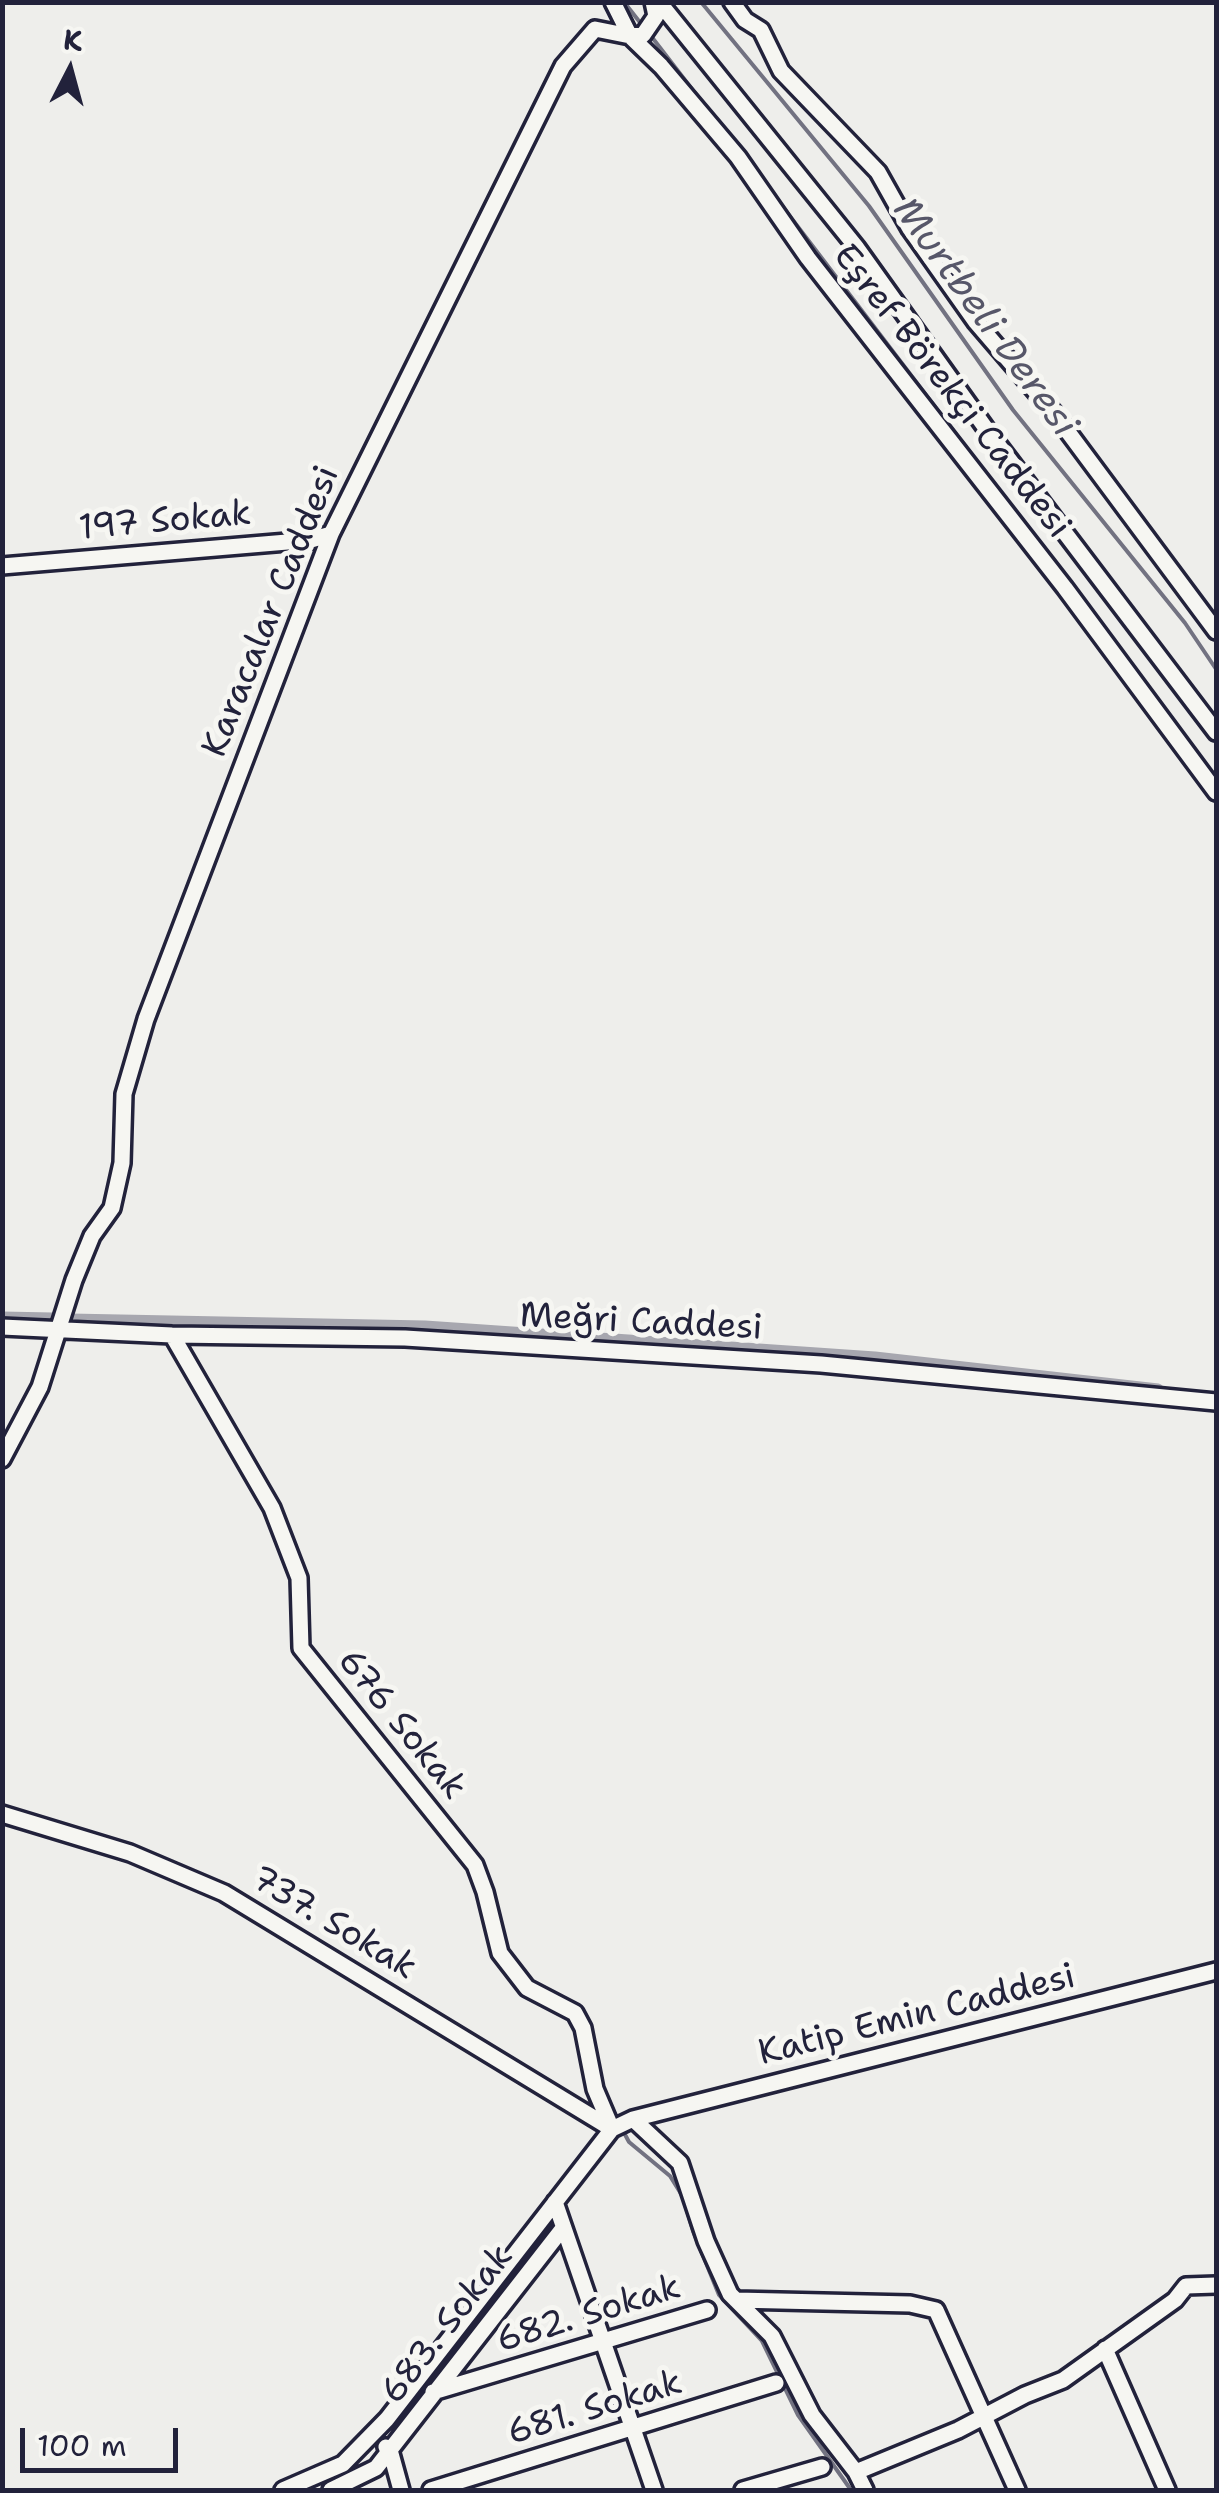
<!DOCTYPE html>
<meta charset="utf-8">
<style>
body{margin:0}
#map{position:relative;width:1219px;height:2493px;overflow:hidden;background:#eeeeeb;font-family:"Shantell Sans",sans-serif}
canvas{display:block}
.frame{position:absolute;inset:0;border:5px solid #22223b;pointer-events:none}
.north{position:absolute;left:20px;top:20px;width:100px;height:100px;-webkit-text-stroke:8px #f6f6f2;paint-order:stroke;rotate:6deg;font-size:28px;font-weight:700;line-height:40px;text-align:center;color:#22223b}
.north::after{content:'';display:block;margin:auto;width:35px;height:45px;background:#22223b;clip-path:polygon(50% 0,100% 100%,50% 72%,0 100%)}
.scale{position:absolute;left:20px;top:2428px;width:158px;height:45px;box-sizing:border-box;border:5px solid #22223b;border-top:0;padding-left:12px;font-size:30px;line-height:35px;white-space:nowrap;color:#22223b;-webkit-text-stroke:8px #f6f6f2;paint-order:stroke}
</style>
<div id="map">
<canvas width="1219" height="2493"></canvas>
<div class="frame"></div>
<div class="north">K</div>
<div class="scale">100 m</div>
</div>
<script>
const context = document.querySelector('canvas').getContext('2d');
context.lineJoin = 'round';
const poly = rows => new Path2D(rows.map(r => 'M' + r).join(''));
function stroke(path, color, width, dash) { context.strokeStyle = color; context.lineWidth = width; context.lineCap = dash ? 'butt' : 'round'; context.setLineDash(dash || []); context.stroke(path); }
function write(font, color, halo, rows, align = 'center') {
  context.font = font + ' "Shantell Sans",sans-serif'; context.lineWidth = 10; context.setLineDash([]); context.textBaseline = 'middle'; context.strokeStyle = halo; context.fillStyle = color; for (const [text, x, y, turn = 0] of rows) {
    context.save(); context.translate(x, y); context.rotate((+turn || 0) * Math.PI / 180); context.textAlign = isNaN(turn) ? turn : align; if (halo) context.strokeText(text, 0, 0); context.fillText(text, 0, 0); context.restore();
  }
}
const stream = poly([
 [624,2,642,25],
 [701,2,869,206,1013,410,1185,623,1216,669],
 [651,36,712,115],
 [776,198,1019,517],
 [622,2129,629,2142,670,2176,683,2197,693,2231,719,2295,762,2341,798,2415,851,2490]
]);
const canal = poly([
 [2,1317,53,1318],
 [70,1319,425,1326,875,1357,1158,1389]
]);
const minor = poly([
 [613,2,630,36,661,66,738,157,808,258,1065,588,1216,792],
 [659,2,857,248,987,430,1216,732],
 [732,2,745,20,761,30,781,71,878,172,910,229,975,321,1054,413,1216,631],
 [2,566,311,540,331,534],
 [2,1327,172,1335,405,1338,821,1364,1216,1402],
 [172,1335,272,1508,299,1578,301,1648,475,1865,485,1892,500,1953,527,1988,575,2013,583,2028,595,2089,612,2129],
 [2,1459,40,1387,74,1280,92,1236,112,1208,122,1163,124,1094,146,1019,331,534,563,66,595,29,630,36,643,35,656,16,653,2],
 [2,1814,130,1853,224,1893,612,2129],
 [633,2119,680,2163,706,2241,730,2294,772,2336,812,2415,856,2472,865,2490],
 [555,2202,654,2490],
 [736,2300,910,2304,936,2310,1017,2490],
 [1105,2349,1167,2490],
 [433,2392,707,2310],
 [386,2447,390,2450,401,2490],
 [856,2472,958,2430,1025,2395,1063,2380,1175,2300,1186,2286,1216,2285],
 [283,2490,343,2464,387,2419,612,2129,633,2119,1216,1971],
 [331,2490,376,2468,563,2228],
 [431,2490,776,2383],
 [743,2490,822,2467]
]);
const streetNames = [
 ["Eşref Börekçi Caddesi",951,392,52],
 ["197 Sokak",165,522,-5],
 ["Karacalar Caddesi",272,612,-68],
 ["Meğri Caddesi",641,1323,3],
 ["676 Sokak",401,1725,51],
 ["737. Sokak",333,1924,31],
 ["Katip Emin Caddesi",917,2016,-14],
 ["682. Sokak",589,2315,-17],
 ["683. Sokak",448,2325,-52],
 ["681. Sokak",595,2409,-17]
];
const waterNames = [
 ["Murtbeli Deresi",984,318,54]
];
stroke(stream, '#727281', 4);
stroke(canal, '#a7a7af', 11);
stroke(minor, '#22223b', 22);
stroke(minor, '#f6f6f2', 15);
write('35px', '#22223b', '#f6f6f2', streetNames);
write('italic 38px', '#575769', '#f6f6f2', waterNames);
</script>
